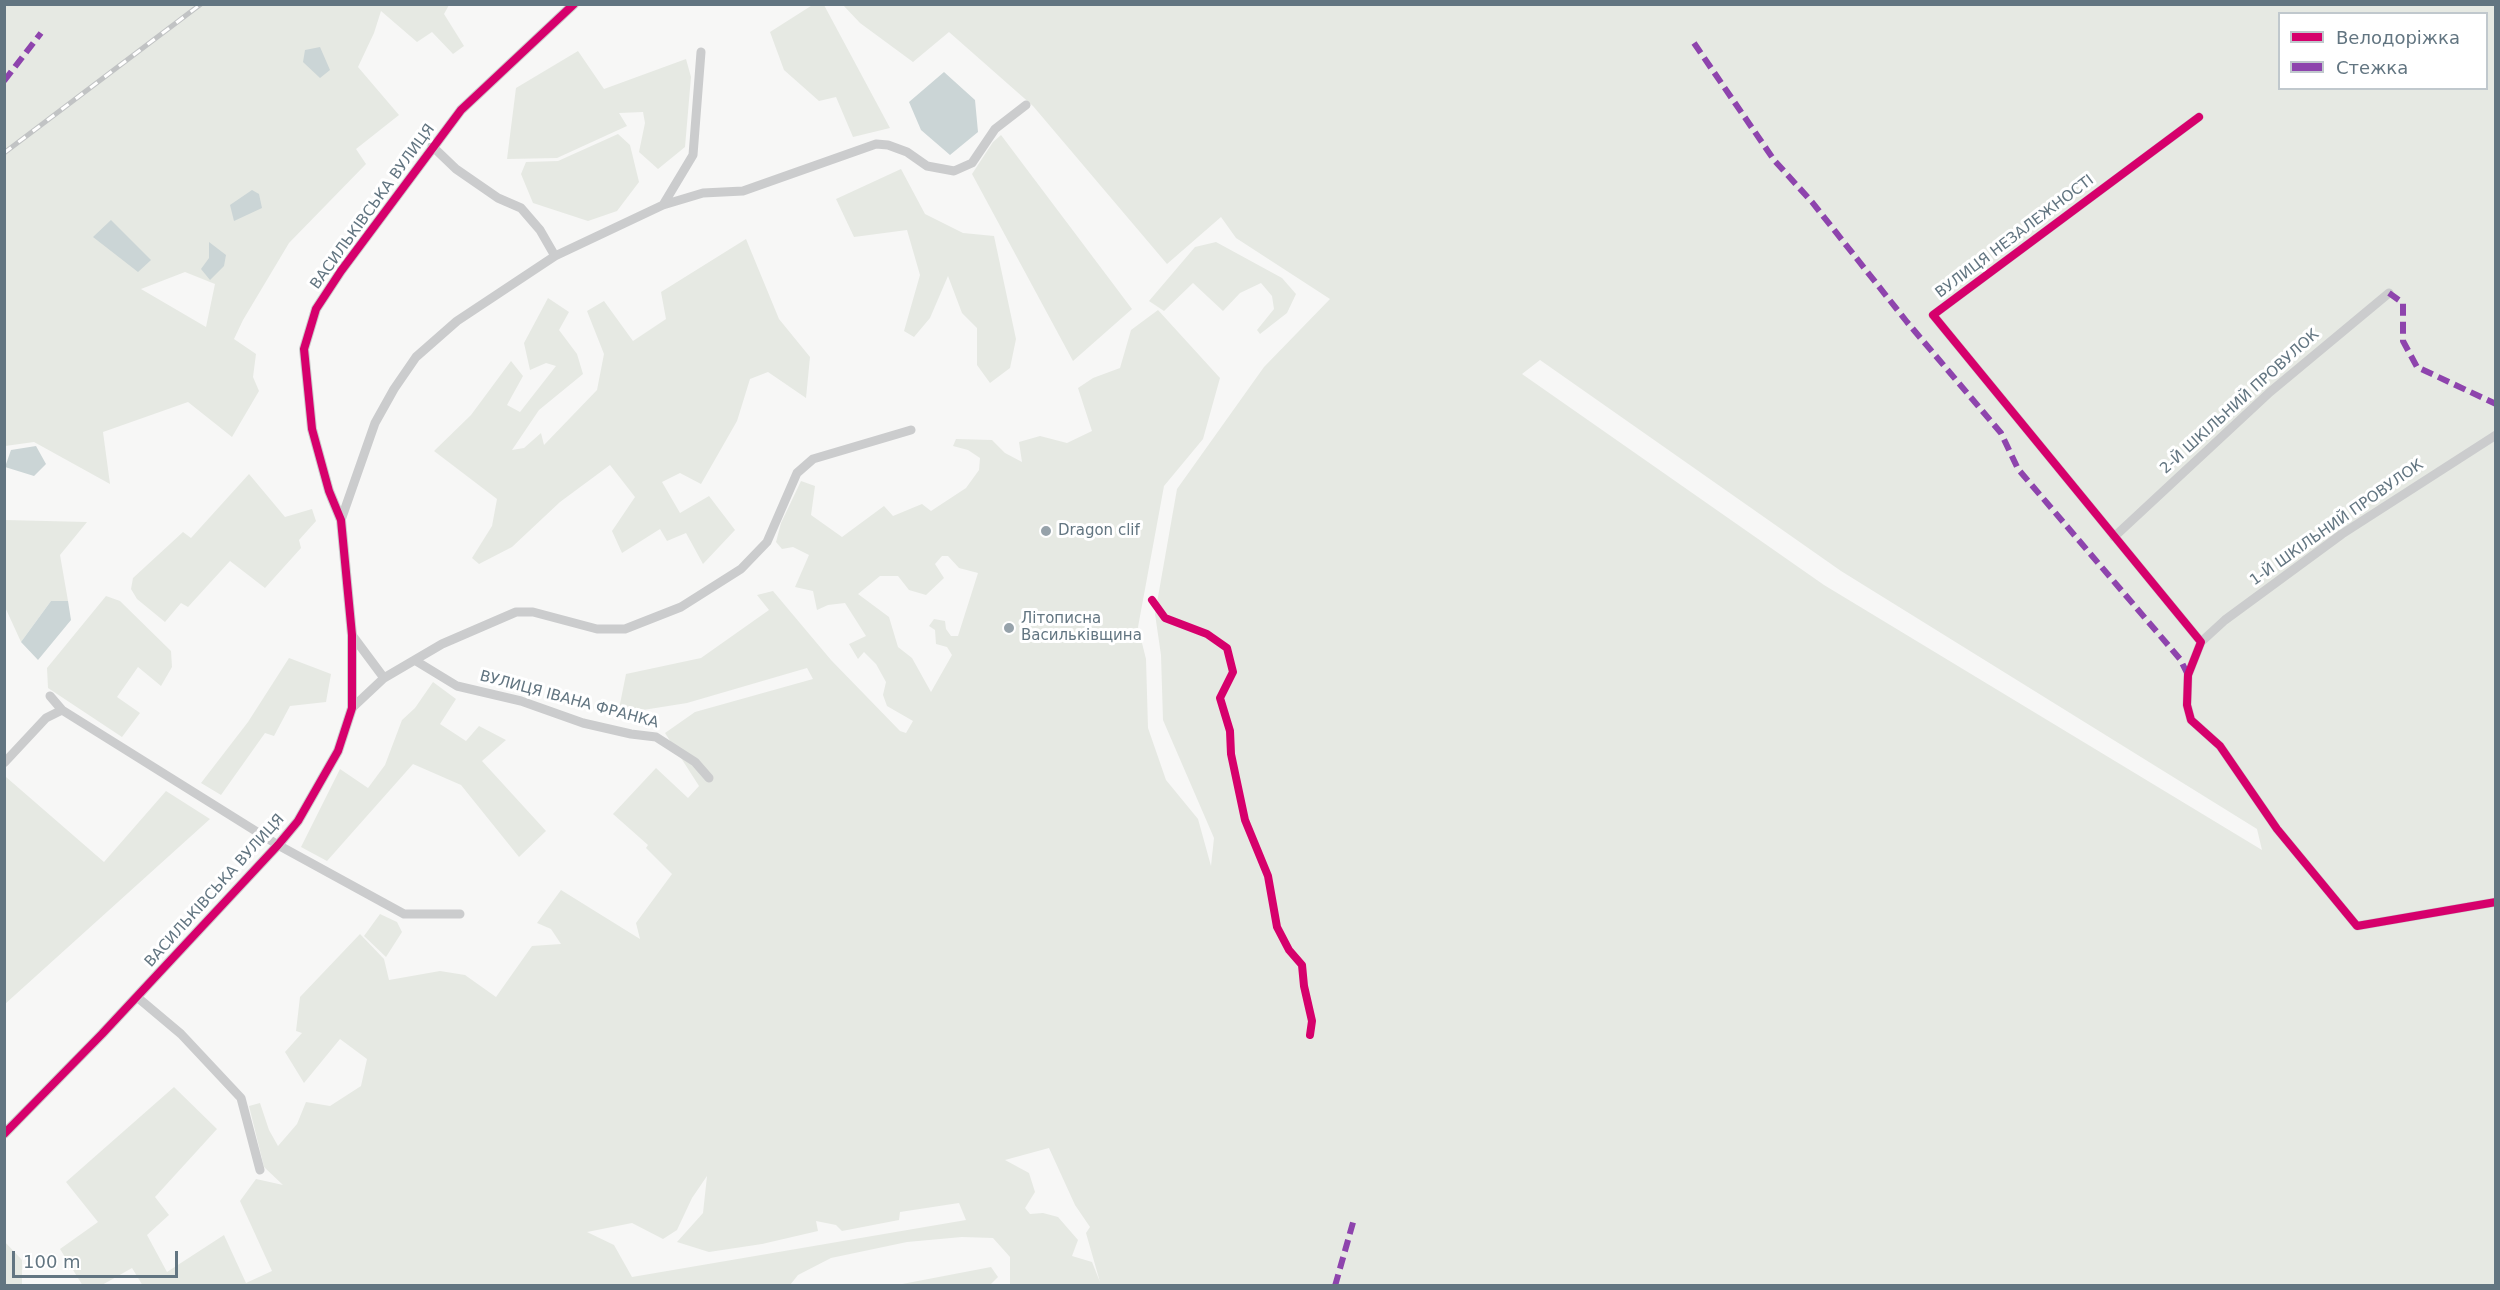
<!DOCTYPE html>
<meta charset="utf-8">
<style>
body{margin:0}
#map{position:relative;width:2500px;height:1290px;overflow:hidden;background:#f7f7f6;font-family:"DejaVu Sans",sans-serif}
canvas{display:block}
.frame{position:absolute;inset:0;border:6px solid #627581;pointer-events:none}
.legend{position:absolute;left:2278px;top:12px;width:210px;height:78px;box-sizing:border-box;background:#fff;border:2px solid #c0c8cd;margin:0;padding:8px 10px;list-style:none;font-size:18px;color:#627581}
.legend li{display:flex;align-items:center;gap:12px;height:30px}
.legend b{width:30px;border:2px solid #c0c8cd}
.scale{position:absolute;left:12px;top:1251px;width:166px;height:27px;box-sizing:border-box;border:3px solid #627581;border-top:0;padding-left:8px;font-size:18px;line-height:21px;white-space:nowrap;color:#627581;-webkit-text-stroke:4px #fff;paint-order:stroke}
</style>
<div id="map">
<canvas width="2500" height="1290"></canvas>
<div class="frame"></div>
<ul class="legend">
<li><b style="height:8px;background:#d6006c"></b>Велодоріжка</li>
<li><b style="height:8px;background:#8e44ad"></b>Стежка</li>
</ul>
<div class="scale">100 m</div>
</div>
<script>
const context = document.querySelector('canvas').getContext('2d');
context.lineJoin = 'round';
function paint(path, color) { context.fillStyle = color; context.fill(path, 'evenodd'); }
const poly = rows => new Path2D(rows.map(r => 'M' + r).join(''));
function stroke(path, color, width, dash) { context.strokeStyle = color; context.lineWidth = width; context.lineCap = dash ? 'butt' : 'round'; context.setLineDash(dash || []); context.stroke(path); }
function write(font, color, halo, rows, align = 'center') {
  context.font = font + ' "DejaVu Sans",sans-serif'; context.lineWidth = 6; context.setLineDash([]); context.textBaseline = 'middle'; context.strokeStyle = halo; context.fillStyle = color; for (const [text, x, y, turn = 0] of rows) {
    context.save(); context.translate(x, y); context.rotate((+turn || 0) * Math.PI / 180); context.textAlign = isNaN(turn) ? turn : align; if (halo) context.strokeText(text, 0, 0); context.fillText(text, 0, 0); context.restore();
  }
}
const green = poly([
 [814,4,824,5,890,128,853,137,836,97,819,101,784,70,770,32],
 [4,5,449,5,444,14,464,46,453,54,432,32,417,42,381,11,374,33,358,67,399,115,356,149,366,164,289,243,243,320,234,339,256,354,253,377,259,391,232,437,188,402,103,432,110,484,34,442,5,446],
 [185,272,215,284,206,327,141,289],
 [843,5,2495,5,2495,1285,1010,1286,1010,1257,993,1238,962,1237,907,1242,831,1258,798,1275,790,1285,143,1286,132,1268,102,1285,83,1286,60,1249,98,1222,66,1182,174,1087,217,1129,155,1197,169,1215,147,1235,167,1272,224,1235,246,1283,272,1271,240,1201,256,1179,283,1185,264,1167,249,1106,260,1103,269,1130,278,1146,297,1124,306,1102,330,1106,361,1086,367,1059,340,1039,304,1083,285,1052,302,1033,296,1031,300,997,360,934,384,959,389,980,440,971,465,975,496,997,532,946,561,944,551,929,537,923,561,890,640,939,636,923,672,874,646,848,648,845,613,814,656,768,688,798,699,786,665,733,695,712,813,679,807,668,687,703,618,714,626,674,701,658,769,610,757,595,773,591,831,660,900,731,906,733,913,721,887,706,883,695,886,682,876,664,864,652,858,659,849,644,866,636,845,603,828,605,817,610,813,591,795,587,809,555,793,547,782,549,776,542,781,523,801,481,815,486,811,515,842,537,884,506,893,516,922,504,931,511,966,488,979,470,980,458,968,450,953,446,956,439,992,440,1005,453,1022,462,1019,442,1040,436,1067,443,1092,431,1078,388,1093,378,1120,368,1131,330,1158,310,1220,378,1203,439,1164,486,1138,627,1146,659,1148,728,1166,780,1198,819,1211,866,1214,838,1163,720,1161,655,1155,614,1177,489,1264,367,1330,299,1236,238,1221,217,1167,264,1033,106,949,32,913,62,860,23],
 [2280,14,2486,14,2486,88,2280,88],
 [1540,360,1841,571,2257,829,2262,850,1824,585,1522,374],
 [942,556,948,556,959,568,978,573,958,636,951,636,946,629,945,621,934,619,929,626,935,630,936,644,947,647,952,655,931,692,912,658,898,647,889,617,858,594,880,576,898,576,909,590,926,595,944,578,935,564],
 [1049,1148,1075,1205,1090,1227,1086,1233,1100,1282,1092,1262,1072,1256,1078,1240,1058,1217,1043,1213,1030,1214,1025,1208,1035,1192,1029,1173,1005,1160],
 [707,1176,703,1213,677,1242,709,1252,762,1244,818,1231,816,1221,836,1225,842,1231,899,1220,900,1212,959,1203,966,1220,632,1277,614,1245,587,1232,632,1223,663,1239,677,1230,692,1198],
 [578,51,604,89,686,59,691,77,685,147,658,169,639,152,645,123,643,112,619,113,627,126,557,158,507,159,516,88],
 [618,134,630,145,639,182,617,211,588,221,533,203,521,174,526,162,558,161],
 [1001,135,1132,309,1073,361,972,174,993,142],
 [901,169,925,214,963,233,994,236,1016,339,1010,368,990,383,977,365,977,328,962,313,948,276,930,318,914,337,904,331,920,275,907,230,854,237,836,199],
 [746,239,779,319,810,357,806,398,768,372,750,379,737,421,701,484,680,473,662,482,680,513,709,496,735,530,703,564,686,533,667,541,660,529,622,553,612,531,635,497,610,465,560,502,512,547,479,564,472,558,492,526,497,499,434,451,471,415,511,361,523,376,507,405,520,412,556,366,546,363,530,370,524,343,548,298,569,312,559,330,577,354,583,374,539,410,512,450,524,448,541,433,544,445,597,390,604,354,587,311,604,301,633,341,666,319,661,292],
 [1216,242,1282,278,1296,294,1287,313,1260,334,1257,330,1274,309,1272,296,1261,283,1240,293,1223,311,1193,283,1164,311,1149,301,1195,247],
 [249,474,285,517,312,509,316,521,299,540,301,548,265,588,230,561,188,607,181,603,165,622,137,599,131,589,133,578,183,532,191,538],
 [5,520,87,522,60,555,68,601,51,601,21,642,5,607],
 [106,596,120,601,171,651,172,667,161,686,138,667,117,697,140,713,122,737,48,688,47,668],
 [289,658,331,674,326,702,290,706,274,736,265,733,221,795,201,783,248,722],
 [433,682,456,699,440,724,466,741,479,726,506,740,482,761,546,831,519,857,461,785,413,764,327,861,301,847,340,769,368,788,385,765,402,720,415,708],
 [6,777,104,862,166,791,210,819,5,1004,4,779],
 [380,914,397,922,402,932,386,957,364,936],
 [4,1241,22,1260,22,1285,5,1285],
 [991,1267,998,1277,990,1285,897,1285]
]);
const water = poly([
 [320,47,330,70,320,78,303,62,305,50],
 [944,72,975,100,978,132,950,155,921,130,909,102],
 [252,190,259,194,262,208,234,221,230,205],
 [111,220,151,260,138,272,93,237],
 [209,242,226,255,224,266,210,280,201,269,209,258],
 [36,446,46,464,34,476,5,467,11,450],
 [51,601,68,601,71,620,38,660,21,642]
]);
const minor = poly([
 [2199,117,1933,315,2201,642,2188,675,2187,705,2191,720,2220,746,2277,829,2357,926,2496,902],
 [432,146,456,169,498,198,521,208,540,230,555,256],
 [663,205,693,155,701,52],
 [341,520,375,423,394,389,416,357,457,321,555,256,663,205,703,193,743,191,876,144,888,145,907,152,927,166,954,171,972,163,995,129,1026,105],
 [2114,537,2270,392,2389,293],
 [352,635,384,678],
 [2201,642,2225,620,2342,534,2496,435],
 [416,661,457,686,521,701,583,723,631,734,656,737,695,762,709,778],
 [50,696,62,710,278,845,404,914,460,914],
 [352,708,384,678,442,644,516,612,533,612,597,629,625,629,681,607,741,569,767,542,797,473,813,459,911,430],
 [4,763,46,718,62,710],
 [137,997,181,1034,241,1098,260,1170]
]);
const tertiary = poly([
 [4,1134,102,1034,278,845,298,821,338,751,352,708,352,635,341,520,329,491,312,429,304,349,316,309,341,271,461,110,574,4]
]);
const rail = poly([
 [4,153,201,4]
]);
const quiet = poly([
 [1694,43,1774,160,1812,202,1907,322,2001,433,2018,469,2180,659,2188,675],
 [4,81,41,33],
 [2389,293,2403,303,2403,341,2417,367,2496,404],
 [1335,1286,1354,1219]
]);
const cycleway = poly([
 [2199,117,1933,315,2201,642,2188,675,2187,705,2191,720,2220,746,2277,829,2357,926,2496,902],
 [1152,600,1165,618,1207,634,1227,648,1233,672,1220,698,1230,731,1231,754,1245,820,1268,876,1277,927,1289,950,1302,965,1304,986,1312,1021,1310,1035],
 [4,1134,102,1034,278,845,298,821,338,751,352,708,352,635,341,520,329,491,312,429,304,349,316,309,341,271,461,110,574,4]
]);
const markers = [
 [1046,531,6,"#96a2aa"],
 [1009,628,6,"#96a2aa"]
];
const streetNames = [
 ["ВАСИЛЬКІВСЬКА ВУЛИЦЯ",373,207,-54],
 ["ВУЛИЦЯ НЕЗАЛЕЖНОСТІ",2015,237,-37],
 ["2-Й ШКІЛЬНИЙ ПРОВУЛОК",2240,402,-42],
 ["1-Й ШКІЛЬНИЙ ПРОВУЛОК",2337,523,-35],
 ["ВУЛИЦЯ ІВАНА ФРАНКА",569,700,15],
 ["ВАСИЛЬКІВСЬКА ВУЛИЦЯ",215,891,-48]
];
const poiNames = [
 ["Dragon clif",1058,531],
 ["Літописна",1021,619],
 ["Васильківщина",1021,636]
];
paint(green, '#e6e9e3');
paint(water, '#cbd5d6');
stroke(minor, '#cbcccd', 9);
stroke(tertiary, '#cbcccd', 10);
stroke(rail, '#c1c3c4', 5);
stroke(rail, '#fff', 3, [9]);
stroke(quiet, '#8e44ad', 6, [12, 6]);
stroke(cycleway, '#d6006c', 8);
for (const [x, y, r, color] of markers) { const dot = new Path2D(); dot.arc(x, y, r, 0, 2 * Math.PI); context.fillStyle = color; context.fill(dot); stroke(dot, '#fff', 2); }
write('15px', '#627581', '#fff', streetNames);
write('15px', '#627581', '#fff', poiNames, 'left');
</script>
